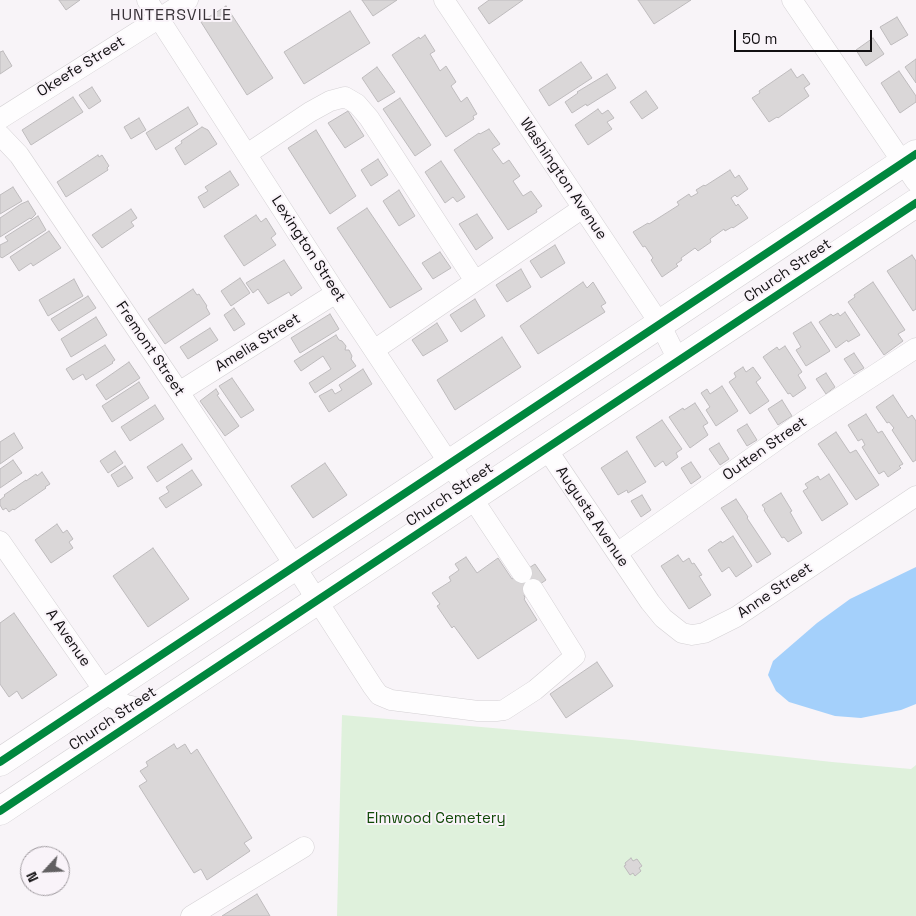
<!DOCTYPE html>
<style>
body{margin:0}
#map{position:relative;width:916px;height:916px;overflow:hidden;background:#f8f4f8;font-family:"Space Grotesk",sans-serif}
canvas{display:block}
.north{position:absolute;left:20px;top:846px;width:50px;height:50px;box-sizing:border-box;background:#f9f3f9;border:1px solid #9d989d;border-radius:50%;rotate:245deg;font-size:14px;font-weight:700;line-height:20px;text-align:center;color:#121012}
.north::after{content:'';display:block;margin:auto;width:18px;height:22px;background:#626062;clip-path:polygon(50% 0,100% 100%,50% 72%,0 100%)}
.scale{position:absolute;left:734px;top:30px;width:138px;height:22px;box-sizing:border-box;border:2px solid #121012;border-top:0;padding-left:6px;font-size:15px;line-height:18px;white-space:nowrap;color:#121012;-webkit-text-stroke:4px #f9f3f9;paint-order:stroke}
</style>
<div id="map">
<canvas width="916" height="916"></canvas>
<div class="north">N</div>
<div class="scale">50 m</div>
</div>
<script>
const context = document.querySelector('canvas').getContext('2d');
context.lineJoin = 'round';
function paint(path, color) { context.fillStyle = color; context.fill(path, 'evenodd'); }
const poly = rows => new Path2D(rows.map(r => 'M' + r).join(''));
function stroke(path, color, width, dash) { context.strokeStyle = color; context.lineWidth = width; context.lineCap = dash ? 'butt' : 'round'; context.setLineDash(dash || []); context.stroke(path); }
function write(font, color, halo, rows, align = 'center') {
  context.font = font + ' "Space Grotesk",sans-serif'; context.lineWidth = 4; context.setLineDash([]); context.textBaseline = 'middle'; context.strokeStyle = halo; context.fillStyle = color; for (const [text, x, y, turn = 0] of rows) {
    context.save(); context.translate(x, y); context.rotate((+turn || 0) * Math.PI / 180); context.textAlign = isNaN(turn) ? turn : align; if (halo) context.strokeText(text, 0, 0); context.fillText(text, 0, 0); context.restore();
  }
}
const green = poly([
 [342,715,632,740,832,762,911,769,916,765,916,916,337,916]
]);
const water = poly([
 [916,567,916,704,901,710,861,718,835,716,789,702,776,691,768,675,773,661,817,623,850,599]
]);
const building = poly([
 [59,0,80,0,66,10,59,0],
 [362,0,397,0,373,16,362,0],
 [489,0,523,0,489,24,478,8,489,0],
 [638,0,691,0,654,24,638,0],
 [226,6,273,78,247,95,201,22,226,6],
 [350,11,370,43,304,84,284,52,350,11],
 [897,17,908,35,891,45,880,27,897,17],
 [425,35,435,51,430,54,440,71,446,66,456,82,451,86,461,102,467,97,477,114,473,116,474,119,446,137,392,55,419,37,420,39,425,35],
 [873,38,884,54,866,66,856,50,873,38],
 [3,51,12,66,0,74,0,52,3,51],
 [916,59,916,83,905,67,916,59],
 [581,62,592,78,549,106,539,90,581,62],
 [377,67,395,92,378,102,362,78,377,67],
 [791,69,797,78,803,74,810,84,804,88,809,96,778,118,777,117,769,122,752,98,760,93,759,91,791,69],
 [899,71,916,96,916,102,900,113,881,83,899,71],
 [607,74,616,88,587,106,586,104,572,113,565,102,578,93,577,92,607,74],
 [92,87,101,101,89,109,79,95,92,87],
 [646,91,658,108,642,119,630,102,646,91],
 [73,97,83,112,31,145,22,130,73,97],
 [400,98,431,145,415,156,383,109,400,98],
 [188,107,198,124,156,150,146,133,188,107],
 [598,109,602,114,608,110,614,118,607,122,612,129,588,145,575,125,598,109],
 [348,111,364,136,345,148,328,123,348,111],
 [139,118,146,130,131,139,124,127,139,118],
 [202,127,208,130,217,144,185,165,175,148,182,143,181,141,202,127],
 [489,129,500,144,492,149,503,164,509,160,520,176,513,181,523,196,531,191,542,206,536,210,537,212,508,230,454,150,479,133,480,134,489,129],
 [316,130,356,196,330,214,288,148,316,130],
 [98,155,99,157,102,155,109,166,107,168,108,170,66,197,57,182,98,155],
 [378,159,388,175,371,186,361,170,378,159],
 [441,161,465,197,457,202,453,197,445,203,425,172,441,161],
 [730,170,735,178,739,175,748,189,737,197,735,195,731,198,736,206,738,204,748,218,733,228,732,227,725,231,724,229,710,239,711,242,698,251,695,248,681,258,682,260,676,264,678,266,662,277,651,260,653,258,645,246,643,247,633,232,648,223,649,224,679,205,677,202,689,194,691,197,698,193,696,190,704,185,705,186,730,170],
 [230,171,239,185,204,208,198,197,208,191,205,187,230,171],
 [13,187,22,201,0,214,0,195,13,187],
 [399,190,415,216,399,226,383,201,399,190],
 [28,201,36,214,31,219,30,218,0,237,0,218,21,204,28,201],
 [367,208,422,289,390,308,337,228,367,208],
 [131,209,137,218,131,222,134,226,102,248,92,235,131,209],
 [477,214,493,238,476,250,459,224,477,214],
 [256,215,261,222,266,218,276,234,271,238,276,245,244,266,224,236,256,215],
 [38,216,46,230,2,258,1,257,0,257,0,245,8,241,5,237,38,216],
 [49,231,61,248,33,266,31,263,19,271,10,257,49,231],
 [555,245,565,263,541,278,530,261,555,245],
 [440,252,451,268,433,279,422,263,440,252],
 [912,255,916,261,916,309,913,311,887,271,912,255],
 [284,260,302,288,291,296,289,292,268,304,258,289,253,293,246,283,284,260],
 [521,269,531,287,507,302,496,285,521,269],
 [240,278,250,293,231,306,221,291,240,278],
 [74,279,83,296,48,316,39,300,74,279],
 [583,282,587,288,593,282,606,303,601,306,605,312,538,354,520,326,583,282],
 [873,282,905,330,898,334,903,341,884,355,848,302,855,297,854,295,873,282],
 [193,289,197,295,199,294,207,306,206,307,210,314,165,344,148,319,193,289],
 [88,296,96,308,59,331,51,319,88,296],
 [475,299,485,316,461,332,450,315,475,299],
 [234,308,245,324,234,331,224,315,234,308],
 [845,312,860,335,848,342,847,340,836,348,819,322,831,314,833,316,838,313,840,316,845,312],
 [330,314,339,329,300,353,291,338,330,314],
 [96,317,107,335,71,357,61,339,96,317],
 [811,322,830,351,806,366,796,350,801,347,793,333,811,322],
 [437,323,448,341,423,356,412,340,437,323],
 [210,328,218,340,188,359,180,347,210,328],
 [336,335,339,340,342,341,346,346,345,350,349,350,352,356,351,359,356,366,315,393,309,383,331,369,323,356,301,371,294,361,336,335],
 [502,337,521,367,455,410,437,380,502,337],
 [105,345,115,360,112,362,113,363,86,380,83,374,73,380,66,369,105,345],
 [785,346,802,372,798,375,806,388,793,397,790,393,788,394,763,357,777,347,779,350,785,346],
 [854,353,864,368,854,374,844,359,854,353],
 [129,362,140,378,106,400,96,385,129,362],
 [743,367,746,372,753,367,761,378,756,382,769,401,750,414,729,382,736,377,734,373,743,367],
 [363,369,372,384,329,412,319,396,332,389,335,394,342,390,339,385,363,369],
 [826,373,835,387,826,394,816,379,826,373],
 [232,378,254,410,241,418,219,386,232,378],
 [139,382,149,398,112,422,102,406,139,382],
 [722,386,738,411,716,426,706,410,710,407,701,393,707,389,710,394,722,386],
 [216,389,219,394,217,395,239,426,225,436,200,401,216,389],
 [893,395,908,418,912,415,916,421,916,460,913,462,892,430,894,428,889,422,887,423,876,407,893,395],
 [782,400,792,416,778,425,768,409,782,400],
 [695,403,708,423,703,426,708,435,690,448,669,417,683,408,684,410,695,403],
 [155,405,164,419,130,441,121,427,155,405],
 [866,414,878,433,882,431,903,464,899,466,901,468,888,477,884,471,879,474,862,447,865,445,862,439,858,441,848,425,866,414],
 [662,420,682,449,676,453,678,457,666,466,663,461,655,467,636,437,662,420],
 [747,424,757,440,747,446,737,430,747,424],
 [836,432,850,453,856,450,879,485,856,500,818,444,836,432],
 [14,433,23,448,0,464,0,442,14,433],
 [719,443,729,459,720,465,709,449,719,443],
 [182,444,192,459,157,482,147,467,182,444],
 [115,451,123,463,108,473,100,461,115,451],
 [627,451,646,482,628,493,627,490,618,495,601,468,627,451],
 [13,460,22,473,0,488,0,469,13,460],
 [691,462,701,477,691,484,681,468,691,462],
 [325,463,347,495,313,518,291,486,325,463],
 [125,466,133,478,118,487,111,475,125,466],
 [192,470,202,485,166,508,159,498,169,492,166,487,192,470],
 [42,472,50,484,45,487,46,488,14,510,13,509,9,512,6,508,3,510,0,505,0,500,5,496,4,495,26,480,26,481,36,474,37,476,42,472],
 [829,474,848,504,822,521,803,491,808,488,805,484,818,476,820,480,829,474],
 [781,493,792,511,790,512,802,533,788,542,784,537,782,538,764,510,765,509,762,505,781,493],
 [642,495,651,510,641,517,631,501,642,495],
 [736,499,748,517,747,518,771,554,757,563,721,508,736,499],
 [57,524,63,533,67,530,73,539,69,542,73,548,51,563,35,540,57,524],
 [733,536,752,566,736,577,729,567,722,572,708,550,721,541,722,543,733,536],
 [153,548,189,599,148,627,113,576,153,548],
 [678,555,683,562,689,558,692,564,694,563,702,575,699,576,711,595,689,609,661,566,678,555],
 [466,557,477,573,498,558,512,579,535,564,546,580,524,595,525,598,524,599,537,620,478,659,454,626,452,628,437,606,440,604,432,593,451,581,449,577,459,570,455,564,466,557],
 [14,613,57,675,22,699,17,691,9,697,0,684,0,623,14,613],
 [597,662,613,686,566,718,550,694,597,662],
 [174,744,177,749,185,744,191,754,197,749,252,838,244,843,250,851,207,880,201,869,194,873,139,786,147,781,140,771,148,766,146,762,174,744],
 [631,858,633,861,637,859,642,866,639,868,641,871,635,876,633,873,630,875,624,866,626,865,625,863,631,858],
 [257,894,270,916,222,916,257,894]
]);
const street = poly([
 [147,0,336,293,522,573],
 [444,0,660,324,678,360],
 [792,0,916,182],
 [0,119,188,0],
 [0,135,19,155,179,392,295,566,373,687,379,695,391,700,478,711,496,711,504,710,535,690,575,656,533,589],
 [247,154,310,112,330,101,345,97,357,104,369,118,475,281],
 [374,350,583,208],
 [179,392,336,293],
 [546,448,650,602,663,618,682,633,692,635,704,633,736,617,916,496],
 [0,541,105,692,112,698,126,705,142,708,155,708],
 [617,553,804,421,916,348],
 [191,916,304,847]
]);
const secondary = poly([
 [0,762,916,154],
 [0,811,916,203]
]);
const cycleway = poly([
 [0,762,916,154],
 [0,811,916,203]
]);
const streetNames = [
 ["Okeefe Street",81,67,-32],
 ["Washington Avenue",563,179,56],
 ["Lexington Street",308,249,57],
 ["Church Street",788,271,-34],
 ["Amelia Street",258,343,-32],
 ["Fremont Street",150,349,56],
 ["Outten Street",765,449,-35],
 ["Church Street",450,495,-34],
 ["Augusta Avenue",592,517,56],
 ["Anne Street",775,591,-34],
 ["A Avenue",68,638,55],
 ["Church Street",113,719,-34]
];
const parkNames = [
 ["Elmwood Cemetery",436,819]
];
const neighbourhoodNames = [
 ["HUNTERSVILLE",171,16]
];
paint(green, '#dff1dc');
paint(water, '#a4d0fb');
paint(building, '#dad7d8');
stroke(building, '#bebbbd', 1);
stroke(street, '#d4d1d4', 21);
stroke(secondary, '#d4d1d4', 29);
stroke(street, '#fefdfe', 20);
stroke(secondary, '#fefdfe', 28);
stroke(cycleway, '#00873e', 8);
write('15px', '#121012', '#f9f3f9', streetNames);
write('15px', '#104907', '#f9f3f9', parkNames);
context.letterSpacing = '1px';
write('16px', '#393439', '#f9f3f9', neighbourhoodNames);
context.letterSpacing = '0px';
</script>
